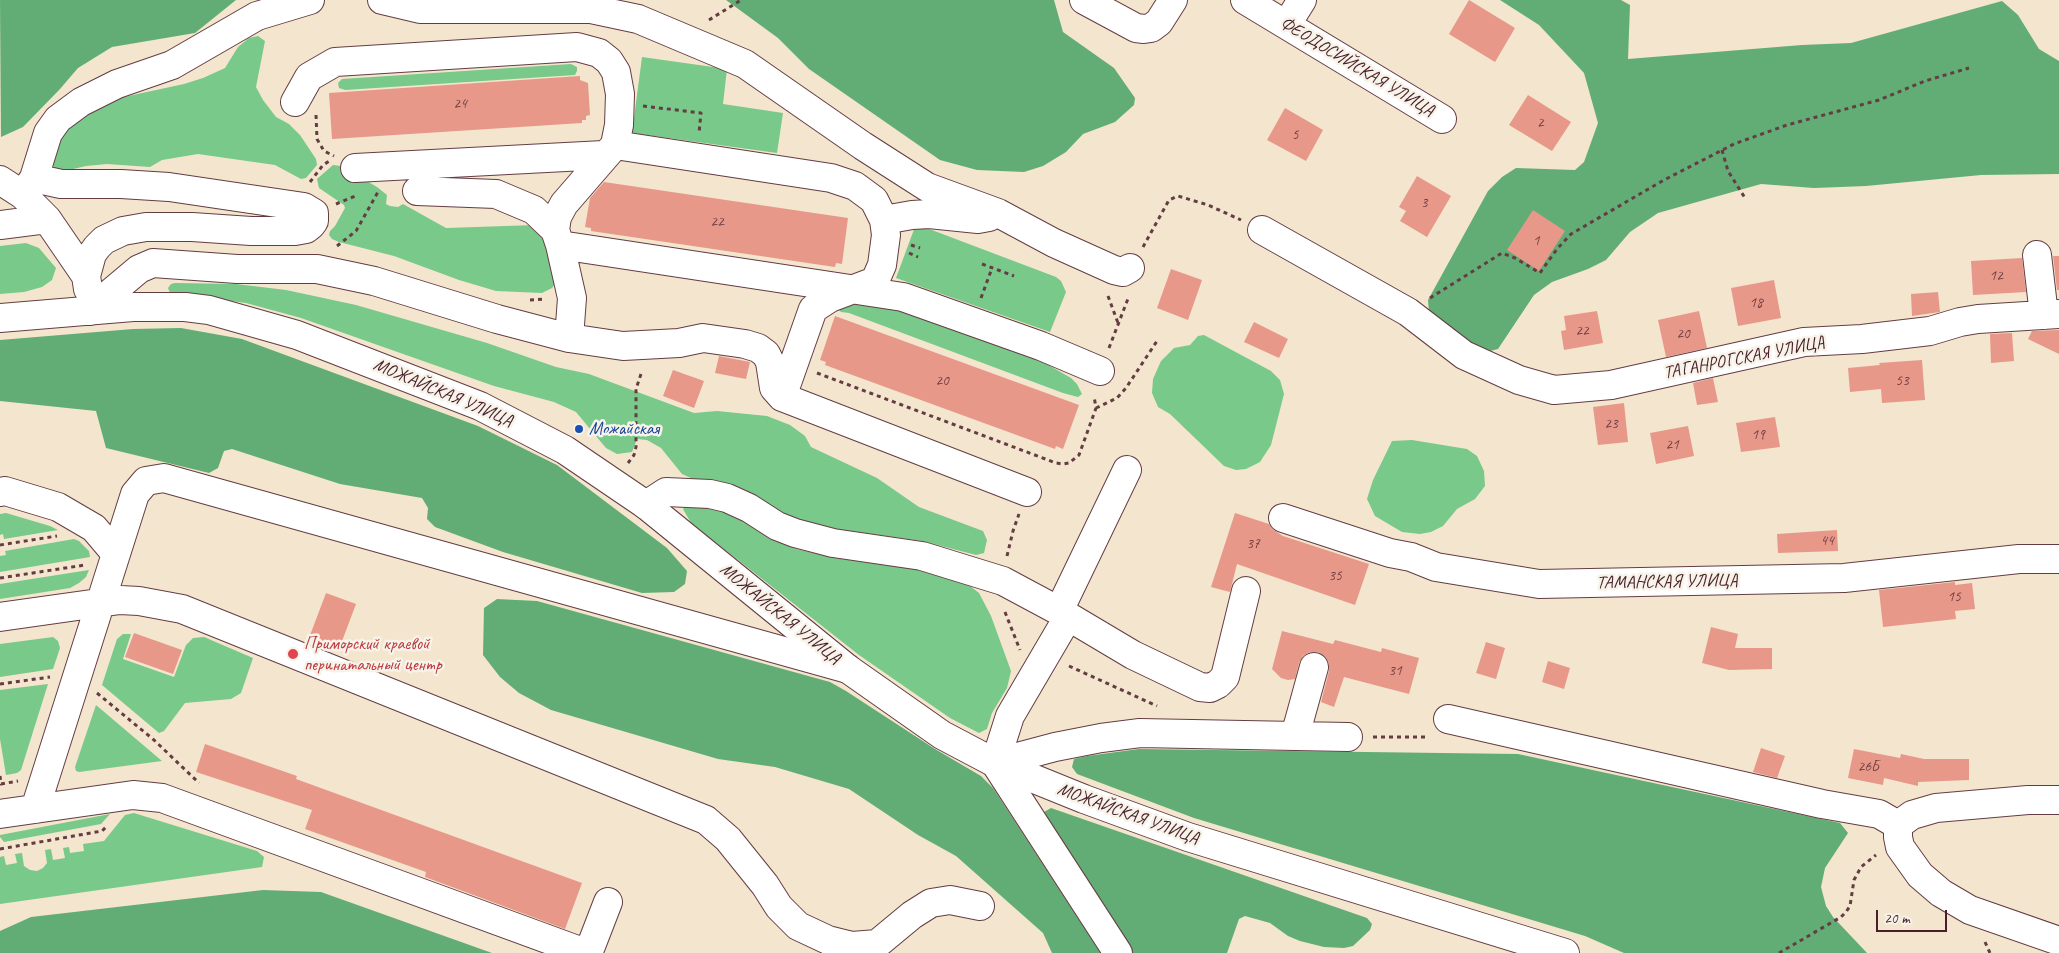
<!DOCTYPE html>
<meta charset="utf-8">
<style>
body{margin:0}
#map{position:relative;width:2059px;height:953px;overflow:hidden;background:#f4e5ce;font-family:Caveat,sans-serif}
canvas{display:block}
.scale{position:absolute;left:1876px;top:910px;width:71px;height:22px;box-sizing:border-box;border:2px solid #4a1f2b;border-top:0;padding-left:6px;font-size:15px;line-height:18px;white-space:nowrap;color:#4a1f2b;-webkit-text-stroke:4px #f7f3e8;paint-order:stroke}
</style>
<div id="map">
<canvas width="2059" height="953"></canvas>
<div class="scale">20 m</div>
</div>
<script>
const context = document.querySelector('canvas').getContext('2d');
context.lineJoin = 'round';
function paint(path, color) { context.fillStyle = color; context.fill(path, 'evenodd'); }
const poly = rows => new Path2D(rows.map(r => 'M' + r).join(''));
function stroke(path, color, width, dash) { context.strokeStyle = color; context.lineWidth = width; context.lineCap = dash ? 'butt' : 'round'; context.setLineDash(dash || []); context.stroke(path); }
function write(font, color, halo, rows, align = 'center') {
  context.font = font + ' Caveat,sans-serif'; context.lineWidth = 5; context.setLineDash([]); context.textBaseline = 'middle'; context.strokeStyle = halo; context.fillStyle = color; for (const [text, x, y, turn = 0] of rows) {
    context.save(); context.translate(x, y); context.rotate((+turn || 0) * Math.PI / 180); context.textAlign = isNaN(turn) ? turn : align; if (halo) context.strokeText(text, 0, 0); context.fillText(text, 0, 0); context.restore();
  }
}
const green = poly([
 [258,36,265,41,256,87,263,100,276,117,289,124,300,135,316,159,317,165,306,178,301,179,275,165,198,154,162,160,150,167,107,164,86,166,69,170,57,169,50,164,52,143,74,118,119,98,184,84,203,78,225,68,238,47,249,38],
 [642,57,727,69,723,104,783,113,777,153,632,133],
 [571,64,577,67,577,71,575,75,345,90,339,88,338,83,342,79],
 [333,165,341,166,377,187,387,195,386,204,390,206,398,207,403,204,446,228,536,225,547,237,557,281,552,288,542,293,496,291,459,280,394,256,339,242,332,239,329,235,330,231,335,226,345,208,344,205,319,188,317,179],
 [916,224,1056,277,1061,281,1066,292,1050,332,896,278],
 [26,243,39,248,56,268,52,280,42,287,24,292,0,294,0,246],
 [175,283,236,284,286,290,356,305,487,343,556,367,589,374,694,413,717,411,767,416,790,425,805,436,811,447,877,478,919,507,983,531,987,540,984,553,976,555,922,541,836,529,801,520,783,514,727,484,693,479,682,474,661,448,647,440,637,439,632,452,617,454,606,448,576,412,554,402,494,386,301,318,246,303,170,293,168,288,171,284],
 [862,296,1029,354,1071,378,1077,384,1082,394,1078,397,1063,393,873,322,849,313,841,312,837,308],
 [1204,335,1271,371,1280,380,1284,394,1271,445,1260,462,1246,469,1236,470,1224,466,1170,414,1158,407,1152,393,1153,379,1161,361,1174,348,1190,345,1198,336],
 [1412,440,1467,449,1477,456,1484,471,1485,486,1475,499,1457,509,1443,526,1431,532,1420,534,1402,532,1375,516,1367,499,1373,480,1392,441],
 [687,504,719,509,741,518,766,536,796,549,835,558,920,570,970,586,979,593,991,616,1011,671,1007,688,992,713,987,729,979,733,950,718,859,655,691,523,683,509],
 [6,513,50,526,58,530,4,539,3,534,0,535,0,514],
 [74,539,79,541,89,551,90,557,0,572,0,556,6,555,5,551],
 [89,570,86,577,79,583,70,588,0,599,0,584],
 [123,634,131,634,123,659,174,677,186,645,193,638,204,637,253,658,241,693,231,699,185,703,164,731,159,733,102,685,117,639],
 [53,637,58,641,60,648,53,669,0,677,0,644],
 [48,684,21,770,17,773,6,775,0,739,0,690],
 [96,705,162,761,79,772,76,771,75,767],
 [134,813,257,851,264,857,262,867,0,904,0,857,4,856,6,865,17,863,15,854,22,853,24,866,30,870,37,871,43,868,47,863,45,850,51,849,53,860,65,858,63,848,69,847,70,853,84,851,83,844,104,841,125,815],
 [110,814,101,824,4,842,0,837,0,835]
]);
const forest = poly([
 [0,0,236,0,195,33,112,47,78,68,60,89,23,127,1,137],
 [726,0,1054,0,1063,32,1114,68,1135,98,1134,105,1115,122,1083,134,1066,152,1043,166,1024,172,977,170,940,160,809,69,778,38],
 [1500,0,1621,0,1630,5,1628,59,1802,45,1851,43,2002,1,2018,15,2039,49,2059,61,2059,174,1981,175,1866,186,1814,188,1761,184,1658,213,1630,232,1606,260,1588,269,1552,282,1534,295,1498,349,1486,352,1469,348,1429,312,1428,300,1488,191,1502,177,1516,168,1575,170,1584,162,1598,123,1584,73,1539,25],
 [181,328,242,339,478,426,557,465,667,548,687,571,685,584,674,592,642,593,503,552,435,527,427,519,428,508,422,498,340,484,232,449,224,451,218,468,209,473,106,448,96,411,0,401,0,340,133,329],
 [497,599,537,601,830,682,846,691,935,749,981,776,993,788,1101,953,1052,953,1043,933,956,856,918,835,849,789,775,767,718,759,551,710,519,693,500,677,483,655,484,608],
 [1139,749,1518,754,1840,823,1848,833,1825,868,1821,887,1826,906,1833,917,1867,953,1624,953,1585,936,1194,818,1077,774,1072,767,1074,759,1087,756],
 [1051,808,1367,918,1372,924,1370,930,1353,946,1344,948,1324,947,1300,941,1288,936,1270,923,1245,916,1239,919,1227,953,1133,953,1044,817,1044,812],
 [263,890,321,892,492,953,0,953,0,931,31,917]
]);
const building = poly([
 [1469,0,1515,28,1495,62,1449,34],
 [580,76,580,80,588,83,590,115,586,116,586,120,582,120,582,123,332,139,329,93],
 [1528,95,1571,122,1552,151,1509,125],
 [1285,108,1323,130,1306,161,1267,140],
 [1417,176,1451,196,1427,237,1400,221,1406,211,1399,207],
 [604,182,848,218,842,264,836,263,835,267,591,231,591,228,585,227,590,198],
 [1533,210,1565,231,1539,271,1507,250],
 [2053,256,2059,256,2059,290,2057,290],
 [2022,258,2026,292,1973,295,1971,261],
 [1171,269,1202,280,1188,320,1157,308],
 [1774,280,1781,318,1738,326,1731,288],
 [1938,292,1940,312,1912,316,1911,294],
 [1597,311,1603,343,1564,350,1561,331,1566,330,1564,316],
 [1699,311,1707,348,1666,357,1658,320],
 [835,316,1079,405,1063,449,1056,446,1055,449,825,365,826,362,820,360],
 [1254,322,1288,339,1279,358,1244,342],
 [2059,330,2059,354,2028,339,2032,331],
 [2012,333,2014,361,1991,363,1990,334],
 [719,356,750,362,746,379,715,373],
 [1922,360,1925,400,1882,403,1881,389,1850,392,1848,368,1880,365,1879,363],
 [673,370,704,381,694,408,663,396],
 [1713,378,1718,402,1697,405,1693,383],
 [1624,403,1628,442,1598,445,1593,407],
 [1775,417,1780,447,1741,452,1736,423],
 [1688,426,1694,456,1656,464,1650,433],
 [1235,513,1269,524,1272,529,1283,536,1369,564,1355,605,1237,564,1230,592,1211,587],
 [1837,530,1838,551,1778,553,1777,534],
 [1955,582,1955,585,1972,583,1975,609,1955,611,1956,619,1883,627,1879,590],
 [326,593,356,604,339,649,309,638],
 [1711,627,1738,634,1735,648,1772,648,1772,669,1729,670,1702,663],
 [1282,631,1333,644,1335,640,1381,652,1382,648,1419,658,1409,694,1344,677,1334,707,1321,702,1329,671,1329,663,1325,656,1318,652,1310,652,1303,656,1299,663,1295,679,1288,680,1281,678,1272,669],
 [134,633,182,650,173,674,125,657],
 [1486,642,1505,648,1496,679,1476,673],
 [1548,661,1570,668,1564,689,1542,682],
 [205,744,297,776,296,779,582,883,565,929,425,877,426,872,305,829,312,810,196,772],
 [1761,748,1785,756,1777,778,1753,772],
 [1854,749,1900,758,1901,754,1924,759,1969,759,1969,780,1918,782,1918,786,1884,778,1883,785,1848,778]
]);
const path = poly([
 [709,20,741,0],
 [643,106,701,113,699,133],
 [316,115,317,139,324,151,334,156],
 [1722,150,1728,171,1745,198],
 [310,182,323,165,331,160],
 [336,204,358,195],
 [911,245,920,248],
 [337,246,356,231,378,192],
 [1143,247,1169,200,1178,196,1208,205,1241,220],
 [909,253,918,257],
 [982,264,1014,276],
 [1108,296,1118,323],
 [981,298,992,268],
 [1430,298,1502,253,1515,258,1540,273,1557,249,1571,234,1664,180,1734,144,1787,125,1879,100,1925,81,1969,68],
 [530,300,546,299],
 [1109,348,1129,296],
 [817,373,1056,463,1063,464,1069,463,1079,455,1096,408,1094,396],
 [1096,408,1117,398,1126,388,1157,341],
 [628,463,634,455,636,447,636,389,642,371],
 [0,545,57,536],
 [1007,556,1013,531,1019,514],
 [0,578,85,565],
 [1005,612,1020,650],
 [1069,666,1157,706],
 [0,684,50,677],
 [97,693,154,740,199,783],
 [1373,737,1429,737],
 [0,776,1,784,18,781],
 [0,849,102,831,107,826],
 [1985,942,1990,953],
 [1779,953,1841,917,1846,912,1850,906,1854,880,1861,867,1876,855]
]);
const minor = poly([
 [382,0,420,9,591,9,638,19,745,64,863,146,927,187,998,213,1054,243,1114,270,1123,272,1130,268],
 [1084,0,1136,28,1144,29,1151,28,1159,22,1173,0],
 [1245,0,1442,119],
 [1287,24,1302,0],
 [295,102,309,77,335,62,577,47,599,53,609,61,616,72,620,94,619,125,615,145],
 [355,168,604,155],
 [34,178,61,184,121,184,169,187,304,207,314,213,314,221,311,225,306,229,295,231,251,231,192,227,146,227,123,231,104,240,97,247,92,254,86,276],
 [0,180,23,195,47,219,86,276,88,289],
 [417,191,496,194,534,210,555,230],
 [23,195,34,178,48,133,58,119,81,102,117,84,172,65,257,16,310,0],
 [884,220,912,215,929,214,978,219,989,217],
 [0,225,47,219],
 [1262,230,1408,312,1464,355,1519,380,1554,390,1611,385,1804,342,1862,339,1930,331,1960,322,1978,319,2059,314],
 [560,245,903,297,1041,346,1100,371],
 [2037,255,2044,315],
 [89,311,139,269,153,263,237,269,317,269,374,281,497,319,569,338,623,346,679,343,703,338,745,344,758,348,766,354,770,362,774,388,782,397,1027,492],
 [569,338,572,298,560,245,555,230,557,217,564,204,615,145,831,178,855,186,874,200,884,220,886,235,882,265,875,281,830,298,813,309,782,397],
 [0,492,5,491,58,507,94,528,116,554],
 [646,505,666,492,710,494,727,498,749,508,777,526,795,533,833,543,922,556,1003,581,1059,611,1133,655,1200,687,1210,688,1218,684,1225,677,1246,591],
 [1283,518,1390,553,1411,557,1436,567,1539,584,1844,578,2019,559,2059,559],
 [1059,611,1127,470],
 [0,617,120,600,139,601,182,609,706,820,728,839,765,885,779,907,798,926,828,940,852,946,877,944,912,915,931,903,950,900,980,906],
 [1068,617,1010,716,995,763,1118,953],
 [1448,719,1822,804,1879,814,1898,825],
 [1295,736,1314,667],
 [995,763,1055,747,1101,738,1140,733,1348,737],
 [2059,800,2028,800,1936,808,1912,815,1898,825,1898,837,1900,847,1920,875,1941,893,1970,910,2059,941],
 [35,809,135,494,146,481,164,478,848,669],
 [0,814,133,795,162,798,580,951,591,946,608,902]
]);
const major = poly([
 [0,318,133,307,185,307,209,310,297,335,480,406,565,450,646,505,848,669,942,735,995,763,1084,799,1188,837,1565,953]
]);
const markers = [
 [579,429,5,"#1a4fb4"],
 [293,654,6,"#e0444e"]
];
const numberNames = [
 ["24",460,104],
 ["2",1540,123],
 ["5",1295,135],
 ["3",1424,203],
 ["22",717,222],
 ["1",1536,241],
 ["12",1996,276],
 ["18",1756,303],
 ["22",1582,331],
 ["20",1683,334],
 ["20",942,381],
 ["53",1902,381],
 ["23",1611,424],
 ["19",1758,435],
 ["21",1672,445],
 ["44",1827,541],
 ["37",1253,544],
 ["35",1335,576],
 ["15",1954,597],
 ["31",1395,671],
 ["26Б",1868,767]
];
const streetNames = [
 ["ФЕОДОСИЙСКАЯ УЛИЦА",1357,67,31],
 ["ТАГАНРОГСКАЯ УЛИЦА",1744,358,-11],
 ["МОЖАЙСКАЯ УЛИЦА",443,393,23],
 ["ТАМАНСКАЯ УЛИЦА",1667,582,-1],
 ["МОЖАЙСКАЯ УЛИЦА",780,614,39],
 ["МОЖАЙСКАЯ УЛИЦА",1128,814,20]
];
const transitNames = [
 ["Можайская",589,429]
];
const healthNames = [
 ["Приморский краевой",304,644],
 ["перинатальный центр",304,665]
];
paint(green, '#78c98a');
paint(forest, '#62ad76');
paint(building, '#e79889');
stroke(minor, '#643d43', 30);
stroke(major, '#643d43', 30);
stroke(path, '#643d43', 3, [4, 4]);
stroke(minor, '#fff', 28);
stroke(major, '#fff', 28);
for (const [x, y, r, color] of markers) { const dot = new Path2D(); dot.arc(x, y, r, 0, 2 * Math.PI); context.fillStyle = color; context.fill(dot); stroke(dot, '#f7f3e8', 2); }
write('15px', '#713d42', null, numberNames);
write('18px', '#4a1f2b', '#f7f3e8', streetNames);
write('18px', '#164399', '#f7f3e8', transitNames, 'left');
write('18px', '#be3a42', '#f7f3e8', healthNames, 'left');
</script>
